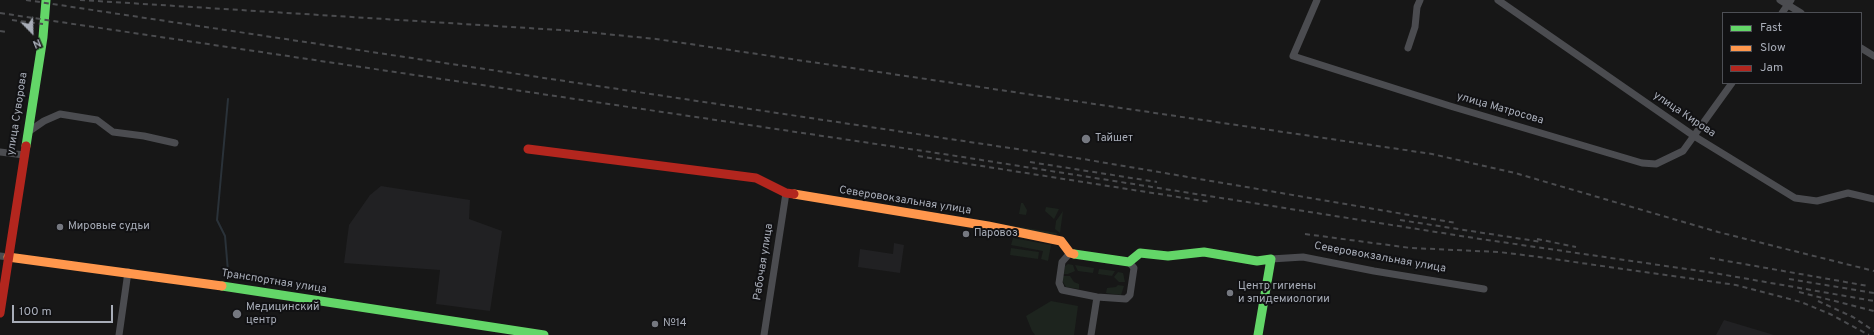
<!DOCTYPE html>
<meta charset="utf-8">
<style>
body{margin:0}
#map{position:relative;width:1874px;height:335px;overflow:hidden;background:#171717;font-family:Overpass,sans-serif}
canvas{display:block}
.legend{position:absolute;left:1722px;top:12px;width:140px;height:72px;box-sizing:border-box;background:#111113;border:1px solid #4d4f55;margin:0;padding:5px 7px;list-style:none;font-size:12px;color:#a8adb8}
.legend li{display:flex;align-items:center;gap:8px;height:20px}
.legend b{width:20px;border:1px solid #4d4f55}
.north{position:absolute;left:12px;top:12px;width:40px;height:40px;-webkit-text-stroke:3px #111113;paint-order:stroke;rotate:157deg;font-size:11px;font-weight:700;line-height:16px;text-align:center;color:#a8adb8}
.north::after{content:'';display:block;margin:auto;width:14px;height:18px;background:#a8adb8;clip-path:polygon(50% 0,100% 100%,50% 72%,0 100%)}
.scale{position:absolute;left:12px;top:305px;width:101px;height:18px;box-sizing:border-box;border:2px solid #a8adb8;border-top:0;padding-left:5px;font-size:12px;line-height:14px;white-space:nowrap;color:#a8adb8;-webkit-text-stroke:3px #111113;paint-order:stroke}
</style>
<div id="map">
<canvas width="1874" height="335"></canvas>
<ul class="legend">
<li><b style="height:5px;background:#63d668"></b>Fast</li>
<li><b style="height:5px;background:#ff974d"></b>Slow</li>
<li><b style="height:5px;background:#b3261e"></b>Jam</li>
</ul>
<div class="north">N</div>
<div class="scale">100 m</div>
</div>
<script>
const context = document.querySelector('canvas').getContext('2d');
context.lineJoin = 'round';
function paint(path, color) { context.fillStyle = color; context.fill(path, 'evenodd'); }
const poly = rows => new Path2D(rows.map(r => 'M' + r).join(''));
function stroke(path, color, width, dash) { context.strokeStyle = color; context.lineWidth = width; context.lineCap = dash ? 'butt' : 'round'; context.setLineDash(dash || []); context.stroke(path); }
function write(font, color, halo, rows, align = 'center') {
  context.font = font + ' Overpass,sans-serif'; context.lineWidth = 4; context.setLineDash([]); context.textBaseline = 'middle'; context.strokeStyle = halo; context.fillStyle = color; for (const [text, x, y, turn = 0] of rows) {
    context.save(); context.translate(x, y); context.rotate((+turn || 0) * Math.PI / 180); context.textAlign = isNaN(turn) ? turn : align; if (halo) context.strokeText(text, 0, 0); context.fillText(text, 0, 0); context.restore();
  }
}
const built = poly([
 [381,186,470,200,469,219,502,231,490,311,436,304,440,270,344,263,349,225,370,195],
 [894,243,904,245,900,273,858,267,860,249,893,254],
 [1724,320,1774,335,1716,335]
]);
const green = poly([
 [1021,203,1023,203,1027,210,1026,215,1019,214],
 [1046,207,1059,209,1054,219,1045,211],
 [1063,211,1060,233,1055,229,1056,221],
 [1002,224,1057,233,1056,236,1002,226],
 [1013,238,1051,245,1048,261,1041,259,1043,251,1011,245],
 [1011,248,1039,252,1038,259,1010,255],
 [1068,264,1073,265,1075,271,1068,274,1064,274,1065,266],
 [1075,265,1094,268,1093,273,1078,271],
 [1099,269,1115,271,1112,276,1098,274],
 [1118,272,1123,273,1125,282,1119,282,1114,277],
 [1063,276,1070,276,1074,282,1079,284,1079,289,1066,287,1063,282],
 [1118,285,1124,286,1121,295,1106,293,1107,288,1116,287],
 [1051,301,1078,306,1074,335,1035,335,1032,331,1026,316]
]);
const stream = poly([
 [228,271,225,236,217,220,228,99]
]);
const street = poly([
 [1317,0,1293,56,1450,106,1642,163,1656,164,1683,151,1732,83],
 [1498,0,1694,136,1795,198,1817,201,1848,193,1874,199],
 [1780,0,1801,13],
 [1782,13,1791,0],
 [1408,48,1415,27,1417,7,1420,0],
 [1861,48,1874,56],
 [28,132,44,121,60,114,97,120,113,132,144,136,175,143],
 [0,152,24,155],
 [1070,253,1062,262,1059,283,1062,290,1097,297,1126,299,1130,295,1134,268,1129,262],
 [0,256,8,257],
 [1271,259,1303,257,1374,271,1484,289],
 [119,335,128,272],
 [764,335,786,193],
 [1091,335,1097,297]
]);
const fast = poly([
 [26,146,43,37,46,0],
 [1074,254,1129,262,1140,253,1168,256,1204,252,1257,261,1271,259,1258,335],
 [222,286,544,335]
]);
const slow = poly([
 [794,194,988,226,1061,241,1070,253,1074,254],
 [8,257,222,286]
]);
const jam = poly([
 [528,149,756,178,786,193,794,194],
 [0,313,26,146]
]);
const rail = poly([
 [26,0,1083,159,1456,223],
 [80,0,576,31,656,39,1432,154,1515,173,1718,232,1874,271],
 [0,13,950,155,1474,238,1714,273,1874,301],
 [12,20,43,24],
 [0,31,6,32],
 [918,156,1210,202],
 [1030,162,1157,182],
 [1400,220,1542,242],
 [1305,234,1411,248,1499,252,1539,257,1736,285,1801,302,1830,314,1869,335],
 [1537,239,1576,247],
 [1710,258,1868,286],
 [1789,279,1874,293],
 [1799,292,1874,311],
 [1818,301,1853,317,1874,331]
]);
const markers = [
 [1086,139,5,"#757880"],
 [60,227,4,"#757880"],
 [966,234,4,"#757880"],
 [1230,293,4,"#757880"],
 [237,314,5,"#757880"],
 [655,324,4,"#757880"]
];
const streetNames = [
 ["улица Матросова",1500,109,16],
 ["улица Суворова",18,114,-81],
 ["улица Кирова",1684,115,34],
 ["Северовокзальная улица",905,201,9],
 ["Северовокзальная улица",1380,258,10],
 ["Рабочая улица",764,262,-81],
 ["Транспортная улица",274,282,9]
];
const poiNames = [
 ["Тайшет",1095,139],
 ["Мировые судьи",68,227],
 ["Паровоз",974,234],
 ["Центр гигиены",1238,287],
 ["и эпидемиологии",1238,300],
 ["Медицинский",246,308],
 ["центр",246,321],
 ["№14",663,324]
];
paint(built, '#212123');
paint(green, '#1d241e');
stroke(stream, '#2a3239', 2);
stroke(street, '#4b4c50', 7);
stroke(fast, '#63d668', 9);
stroke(slow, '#ff974d', 9);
stroke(jam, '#b3261e', 9);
stroke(rail, '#4b4c4f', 2, [5, 4]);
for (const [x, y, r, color] of markers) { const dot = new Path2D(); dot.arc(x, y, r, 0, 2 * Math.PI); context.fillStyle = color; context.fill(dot); stroke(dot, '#111113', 1.5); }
write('11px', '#a8adb8', '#111113', streetNames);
write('11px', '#a8adb8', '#111113', poiNames, 'left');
</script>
